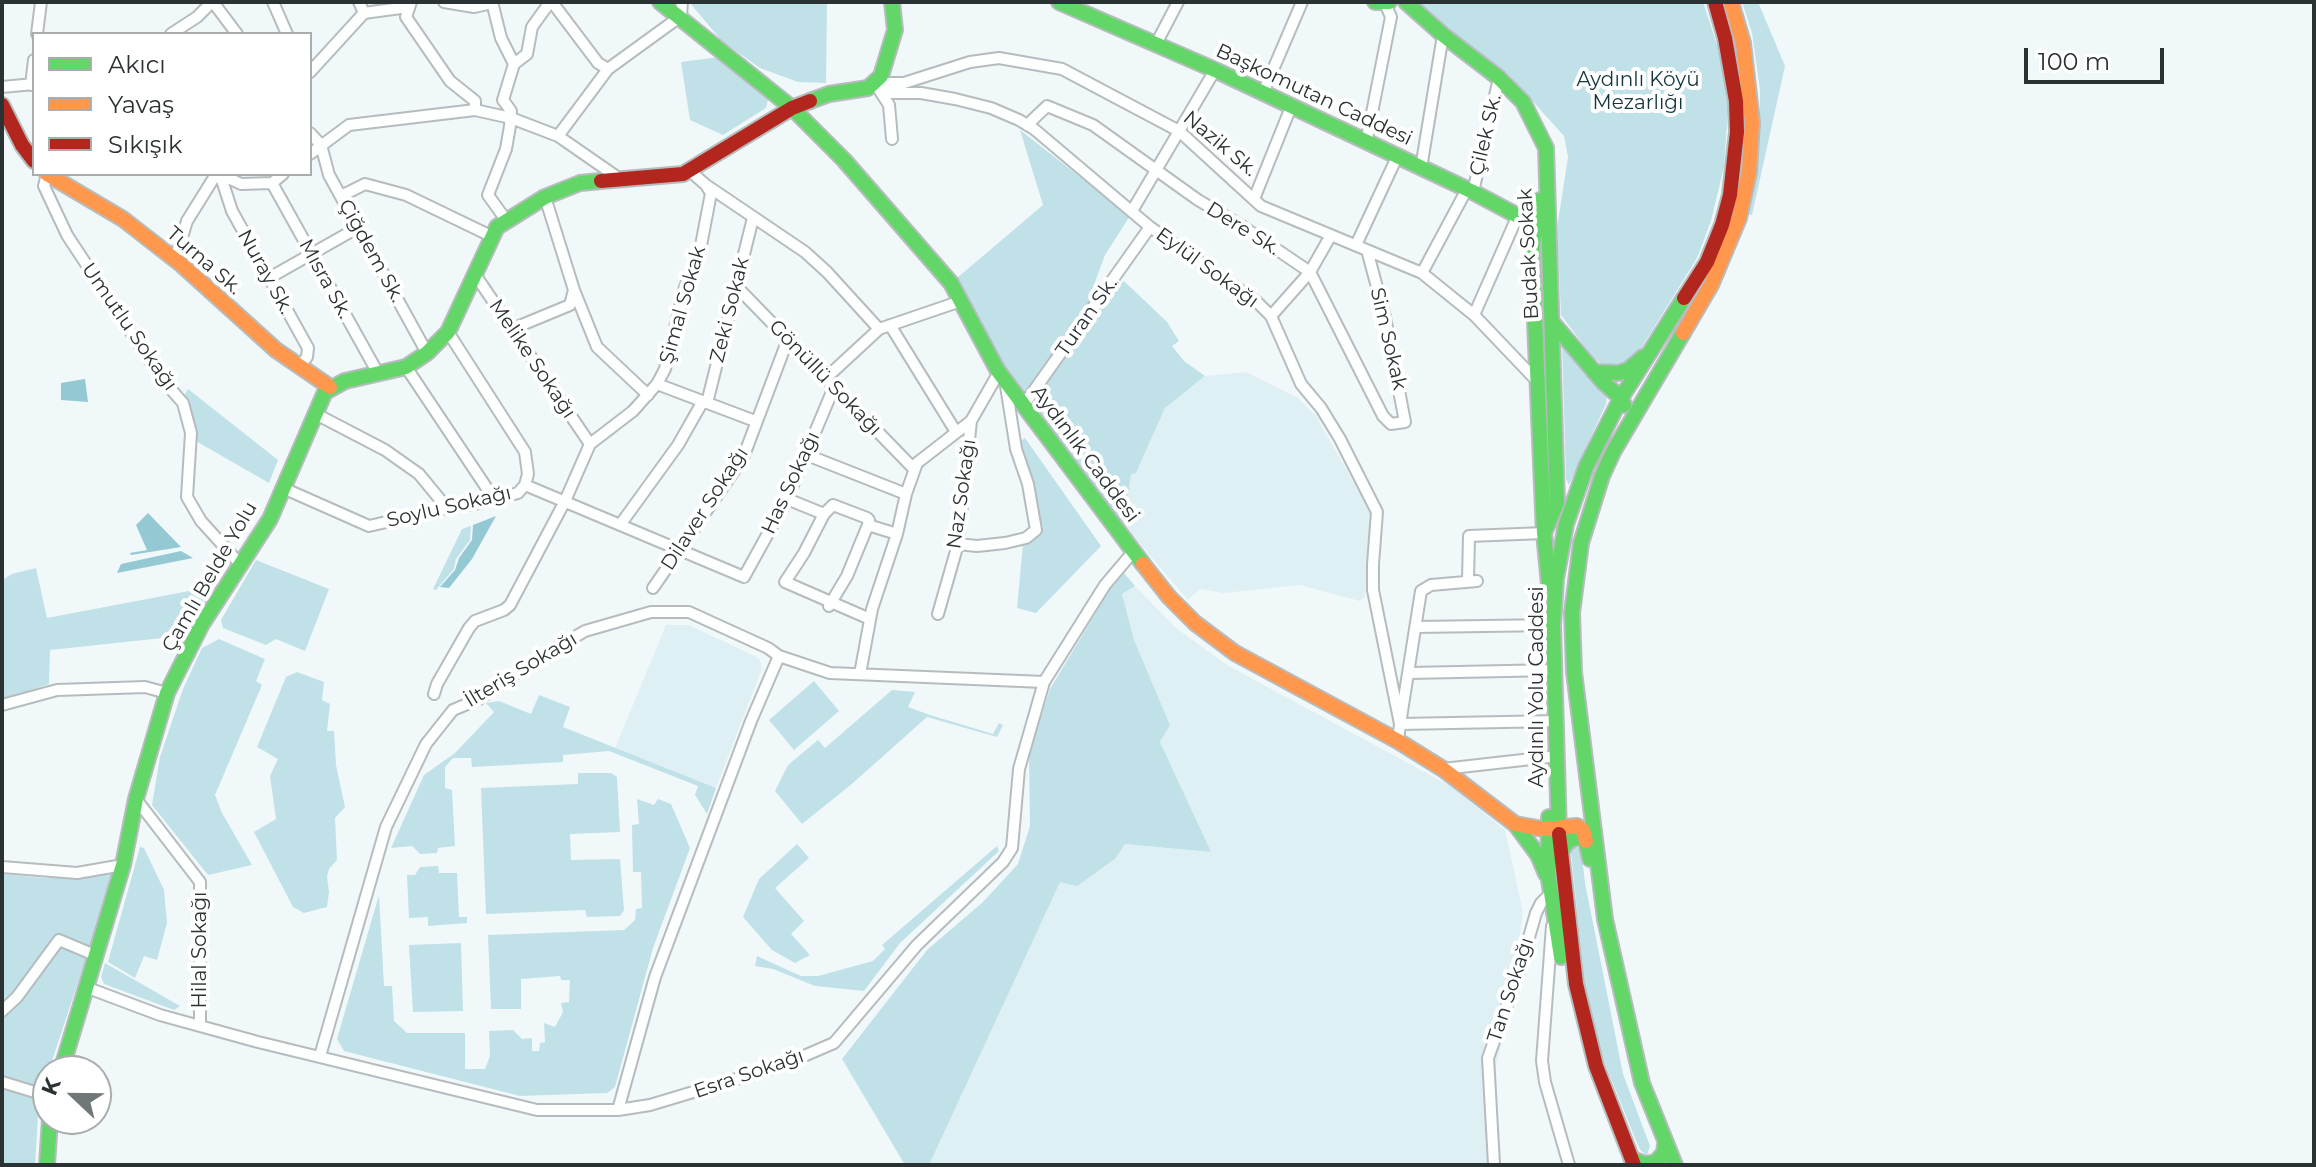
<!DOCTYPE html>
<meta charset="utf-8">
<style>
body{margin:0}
#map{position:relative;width:2316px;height:1167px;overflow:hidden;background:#f1f8fa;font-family:Montserrat,sans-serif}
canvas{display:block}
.frame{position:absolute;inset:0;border:4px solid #2b3233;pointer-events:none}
.legend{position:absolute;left:32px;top:32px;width:280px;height:144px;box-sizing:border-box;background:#fff;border:2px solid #aaadad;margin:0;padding:10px 14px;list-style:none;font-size:24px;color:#2b3233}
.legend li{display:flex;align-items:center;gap:16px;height:40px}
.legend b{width:40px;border:2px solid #aaadad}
.north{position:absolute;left:32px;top:1055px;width:80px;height:80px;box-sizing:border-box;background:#fff;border:2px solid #aaadad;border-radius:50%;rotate:292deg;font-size:22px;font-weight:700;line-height:32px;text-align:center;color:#2b3233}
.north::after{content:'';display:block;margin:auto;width:28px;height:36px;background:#707779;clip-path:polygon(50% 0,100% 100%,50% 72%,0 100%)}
.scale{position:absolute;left:2024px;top:48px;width:140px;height:36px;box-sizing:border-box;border:4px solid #2b3233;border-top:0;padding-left:10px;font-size:24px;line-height:28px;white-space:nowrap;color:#2b3233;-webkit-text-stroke:6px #fff;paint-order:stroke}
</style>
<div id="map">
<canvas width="2316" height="1167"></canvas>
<div class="frame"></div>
<ul class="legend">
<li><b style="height:10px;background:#63d668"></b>Akıcı</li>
<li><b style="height:10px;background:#ff974d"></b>Yavaş</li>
<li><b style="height:10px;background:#b3261e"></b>Sıkışık</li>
</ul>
<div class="north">K</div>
<div class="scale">100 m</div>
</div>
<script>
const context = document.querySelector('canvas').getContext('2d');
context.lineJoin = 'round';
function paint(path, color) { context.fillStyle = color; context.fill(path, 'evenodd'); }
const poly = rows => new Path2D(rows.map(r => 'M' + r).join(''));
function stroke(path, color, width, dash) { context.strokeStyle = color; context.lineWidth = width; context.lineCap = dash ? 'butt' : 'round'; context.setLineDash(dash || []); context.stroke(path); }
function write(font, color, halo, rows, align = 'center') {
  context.font = font + ' Montserrat,sans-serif'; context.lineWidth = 8; context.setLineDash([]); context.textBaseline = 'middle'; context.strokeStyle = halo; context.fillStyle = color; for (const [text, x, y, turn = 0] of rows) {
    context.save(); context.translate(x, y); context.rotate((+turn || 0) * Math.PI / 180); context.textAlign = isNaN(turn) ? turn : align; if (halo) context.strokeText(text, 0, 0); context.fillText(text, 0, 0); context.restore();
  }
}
const built = poly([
 [1246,372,1297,397,1316,416,1359,492,1371,516,1365,596,1360,601,1300,585,1224,593,1200,589,1188,600,1124,525,1131,473,1136,473,1165,408,1205,376],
 [1135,586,1176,628,1227,665,1452,787,1505,830,1523,912,1510,1010,1496,1065,1499,1165,929,1165,1060,881,1116,858,1125,844,1210,852,1160,742,1170,725,1134,640,1122,594],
 [666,625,689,625,759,658,762,669,716,788,615,748]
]);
const green = poly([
 [689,2,825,2,827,5,826,83,798,82,760,68,722,41],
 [1415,2,1703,2,1723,63,1728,110,1724,167,1711,221,1697,258,1637,355,1624,369,1608,370,1591,355,1561,315,1557,228,1568,157,1564,136,1507,73,1419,9],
 [1742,2,1758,2,1785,66,1752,215,1747,214,1759,157,1760,90,1752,33],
 [719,57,768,100,766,108,723,135,690,120,681,62],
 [1020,130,1130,216,1105,255,1095,282,1114,291,1124,281,1167,322,1179,341,1172,346,1184,361,1205,376,1165,408,1136,473,1131,474,1124,525,1004,367,957,278,1043,205],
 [1562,345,1607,396,1606,404,1569,485,1566,479],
 [188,389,278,460,269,483,194,440,184,396],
 [1025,438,1101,546,1036,613,1017,608,1023,544,1043,528,1019,442],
 [471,526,470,540,456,559,454,569,436,590,433,589,462,529],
 [256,560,329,589,305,651,276,639,266,645,223,628,221,620],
 [36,568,47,618,210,587,211,593,181,636,50,650,49,684,2,700,2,580,12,574],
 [1124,573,1135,586,1122,594,1134,640,1170,725,1160,742,1211,852,1125,844,1116,858,1077,886,1060,882,929,1165,905,1165,842,1059,927,950,983,902,1018,864,1030,826,1029,753,1050,689,1110,589],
 [219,639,265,659,256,681,262,685,215,795,222,813,252,865,208,875,152,805,160,757,183,689,202,648],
 [297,672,324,682,322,700,330,704,327,731,334,731,336,765,345,807,335,818,337,860,329,869,327,877,329,892,327,907,304,913,293,907,254,832,276,819,270,776,278,759,257,747,286,677],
 [814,681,839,711,794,750,769,720],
 [892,690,915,692,908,707,930,715,993,734,999,723,1003,725,997,737,927,717,853,783,802,824,775,791,788,765,818,740,825,748],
 [539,695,570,707,563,727,716,788,707,814,695,795,698,786,609,751,563,755,563,762,472,767,471,758,453,758,445,767,445,788,452,790,455,846,438,848,437,853,420,854,412,846,391,848,424,775,455,753,494,712,486,703,499,701,531,714],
 [578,773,611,773,617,777,620,832,570,834,571,860,620,859,624,910,620,916,587,917,585,910,486,914,481,788,578,784],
 [637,799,654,805,658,799,671,804,690,848,653,948,615,1087,607,1093,520,1096,344,1051,337,1039,379,895,384,986,392,986,394,1021,407,1033,465,1033,465,1069,485,1069,490,1056,489,1031,513,1030,522,1039,532,1038,532,1051,539,1051,540,1043,545,1042,544,1023,555,1027,563,1012,561,1003,569,1002,570,980,561,980,560,976,521,979,521,1009,491,1009,488,935,624,930,635,920,636,909,642,908,641,872,633,872,632,825,639,824],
 [797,844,809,858,775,888,804,921,791,934,810,955,795,963,772,950,743,917,759,879],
 [997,846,999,851,900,943,864,991,815,986,773,969,755,966,757,956,801,976,818,976,873,961,885,949,882,945],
 [140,847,144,848,164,890,167,923,157,960,144,956,135,978,108,962],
 [1572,847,1581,849,1585,883,1623,1074,1650,1146,1647,1155,1641,1151,1637,1143,1606,1066,1587,1005,1571,853],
 [438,866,439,873,457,873,459,917,467,917,467,923,428,926,428,917,409,918,407,875,415,875,420,867],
 [2,874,45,878,114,874,39,1100,35,1165,2,1165],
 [461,943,463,1011,413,1012,409,945],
 [105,963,180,1006,174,1010,104,984,101,977]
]);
const water = poly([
 [85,379,88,402,61,400,61,383],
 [148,513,181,547,131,555,130,553,147,550,136,525],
 [496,516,472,559,449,588,440,587,455,570,459,558,472,540,473,525],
 [181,551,193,558,117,573,121,564]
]);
const street = poly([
 [213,2,237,34],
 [273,2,287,34],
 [359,2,364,13,408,7],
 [411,2,406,17,450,81,475,101,475,110],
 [444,2,474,7,492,3],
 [492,2,501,38,514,64],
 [552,2,598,63,608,69],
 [37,34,41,2],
 [171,34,197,17,212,2],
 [1156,44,1178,2],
 [310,72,364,13],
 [874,83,889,93,921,93,955,99,991,108,1019,120,1034,129,1150,227,1257,302,1271,316,1301,384,1321,408,1340,439,1377,512,1373,564,1373,590,1400,724,1398,741],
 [876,83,904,83,970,62,999,58,1062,69,1179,131,1261,206,1422,273,1474,315,1536,380],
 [31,85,34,60],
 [2,87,34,84],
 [878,88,889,105,892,139],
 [1263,93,1302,2],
 [1027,125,1047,106,1093,125,1198,200,1242,226,1310,272,1383,416,1391,424,1405,422,1385,317,1367,250],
 [310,133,321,145,329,175,427,353],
 [558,136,608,69,681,16,682,2],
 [1366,143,1391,17,1385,3],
 [310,154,349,125,475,110,511,118,558,136,620,179],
 [1421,168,1443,35],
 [690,171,706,185,805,252,827,272,879,329],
 [47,174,44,186,67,235,161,378,183,403,191,433,187,497,201,521,240,564],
 [220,174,232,211,308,348,307,357,300,366],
 [272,183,379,375],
 [1473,192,1499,78],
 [341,196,365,184,406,195,491,236],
 [545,197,574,290,597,347,648,395],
 [1254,199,1291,107],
 [1132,211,1215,70],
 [506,220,488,195,506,149,510,126,511,111,503,100,514,64,527,54,532,27,550,2],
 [1356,245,1397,157],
 [175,260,187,221,215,176,222,175,241,184,272,183,283,174],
 [474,273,590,444],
 [1422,273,1467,189],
 [269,278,359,227],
 [736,286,914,469],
 [1474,315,1518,215],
 [1271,316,1310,272,1331,235],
 [890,325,956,432],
 [512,329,570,305,574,290],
 [448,332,525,452,528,474,525,485],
 [406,367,494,499],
 [826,378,879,329,961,301],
 [657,384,755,421],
 [707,403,753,218],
 [1023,406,1150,227],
 [314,413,385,450,419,474,447,508],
 [807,455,906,494],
 [525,485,744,577,787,499,834,387],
 [283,488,369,526,447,508,479,503,518,493,525,485],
 [787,499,824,514,804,553,785,582,870,619],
 [824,514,833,505,867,518,869,520,868,525],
 [620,525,678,445,703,401],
 [958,544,977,546,1005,543,1026,538,1036,530,1028,484,1016,449,1006,386],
 [1468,580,1469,536,1544,533],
 [1477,581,1431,585,1421,591,1400,724,1556,721],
 [653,588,743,458,788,339],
 [829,606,847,576,868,525,897,534],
 [938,614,958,544,971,421],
 [1416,627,1553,625],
 [1409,673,1555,670],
 [860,674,872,609,897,534,906,494,917,463,971,421,999,372],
 [434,694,437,684,469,628,475,621,504,610,510,605,565,501,590,444,633,411,657,384,665,369,685,287,699,256,711,193,706,185],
 [2,705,57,690,145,687,167,693],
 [1443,769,1558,756],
 [136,799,200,882,200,1026],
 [2,867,77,873,123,865],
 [1552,926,1542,1061,1545,1082,1569,1165],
 [88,988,160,1015,258,1042,537,1110,618,1110,650,1105,783,1065,834,1043,917,945,1003,862,1012,848,1019,769,1044,682,1105,585,1133,552],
 [2,1011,17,997,59,940,97,956],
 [320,1056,386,827,426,744,453,710,479,699,534,661,585,631,651,612,689,612,768,648,779,656,830,673,1044,682],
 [2,1082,48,1096],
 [618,1110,655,977,751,721,779,656],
 [1494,1164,1488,1058,1519,972,1536,913,1541,903,1550,894]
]);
const fast = poly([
 [660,2,792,108,844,160,951,283,998,371,1143,564],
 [1059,2,1215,70,1473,192,1544,230],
 [1375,2,1389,2],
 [1406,2,1443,35,1499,78,1523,102,1546,148,1557,503,1544,533],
 [810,101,829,94,868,88,881,76,895,30,892,2],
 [1540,200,1532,250,1544,533,1549,584],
 [1552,322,1603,382,1621,398,1624,405],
 [1594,372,1618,373,1628,370,1643,357],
 [1549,817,1548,873,1561,957],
 [1515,824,1538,855,1546,874],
 [1559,834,1553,625,1556,579,1566,524,1586,467,1621,398,1684,298],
 [1560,854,1567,842,1578,837,1586,841,1590,859],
 [61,1071,123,865,136,799,167,693,202,624,270,519,325,392,345,381,406,367,427,353,448,332,497,227,545,197,580,183,601,181],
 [1632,1159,1645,1164,1656,1162,1664,1153,1665,1145],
 [47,1165,50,1119],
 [1675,1165,1642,1083,1605,919,1574,672,1572,613,1581,543,1602,476,1613,452,1683,333]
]);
const slow = poly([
 [47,174,123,219,182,265,276,350,330,387],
 [1683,333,1711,285,1739,218,1749,172,1752,122,1743,43,1731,2],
 [1143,564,1169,597,1195,623,1235,653,1398,741,1443,769,1515,824,1543,829,1577,826,1583,830,1586,841]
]);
const jam = poly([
 [2,105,22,145,34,161],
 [601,181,683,174,792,108,810,101],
 [1684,298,1707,262,1722,225,1730,195,1737,132,1736,101,1725,38,1715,2],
 [1559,834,1576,984,1596,1066,1634,1165]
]);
const parkNames = [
 ["Aydınlı Köyü",1638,80],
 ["Mezarlığı",1638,103]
];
const streetNames = [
 ["Başkomutan Caddesi",1314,95,25],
 ["Çilek Sk.",1486,135,-77],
 ["Nazik Sk.",1220,144,40],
 ["Dere Sk.",1243,229,32],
 ["Çiğdem Sk.",371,251,61],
 ["Budak Sokak",1529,254,-93],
 ["Turna Sk.",204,261,41],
 ["Eylül Sokağı",1207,268,36],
 ["Nuray Sk.",265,272,61],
 ["Mısra Sk.",325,279,61],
 ["Şimal Sokak",683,305,-74],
 ["Zeki Sokak",730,310,-76],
 ["Turan Sk.",1087,317,-55],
 ["Umutlu Sokağı",129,327,55],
 ["Sim Sokak",1388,339,77],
 ["Melike Sokağı",532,359,56],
 ["Gönüllü Sokağı",825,378,46],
 ["Aydınlık Caddesi",1085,454,53],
 ["Has Sokağı",791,483,-65],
 ["Naz Sokağı",962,494,-82],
 ["Soylu Sokağı",449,507,-13],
 ["Dilaver Sokağı",705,509,-57],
 ["Çamlı Belde Yolu",210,577,-60],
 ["İlteriş Sokağı",521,670,-31],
 ["Aydınlı Yolu Caddesi",1537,687,-90],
 ["Hilal Sokağı",200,950,-90],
 ["Tan Sokağı",1511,990,-72],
 ["Esra Sokağı",749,1074,-19]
];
paint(built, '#def0f4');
paint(green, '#c0e1e8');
paint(water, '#94c9d4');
stroke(street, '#b6bcbe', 14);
stroke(fast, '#b6bcbe', 18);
stroke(slow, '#b6bcbe', 18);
stroke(jam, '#b6bcbe', 18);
stroke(street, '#fdfefe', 10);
stroke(fast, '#63d668', 14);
stroke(slow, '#ff974d', 14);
stroke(jam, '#b3261e', 14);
write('20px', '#12363c', '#fff', parkNames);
write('20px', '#2b3233', '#fff', streetNames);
</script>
